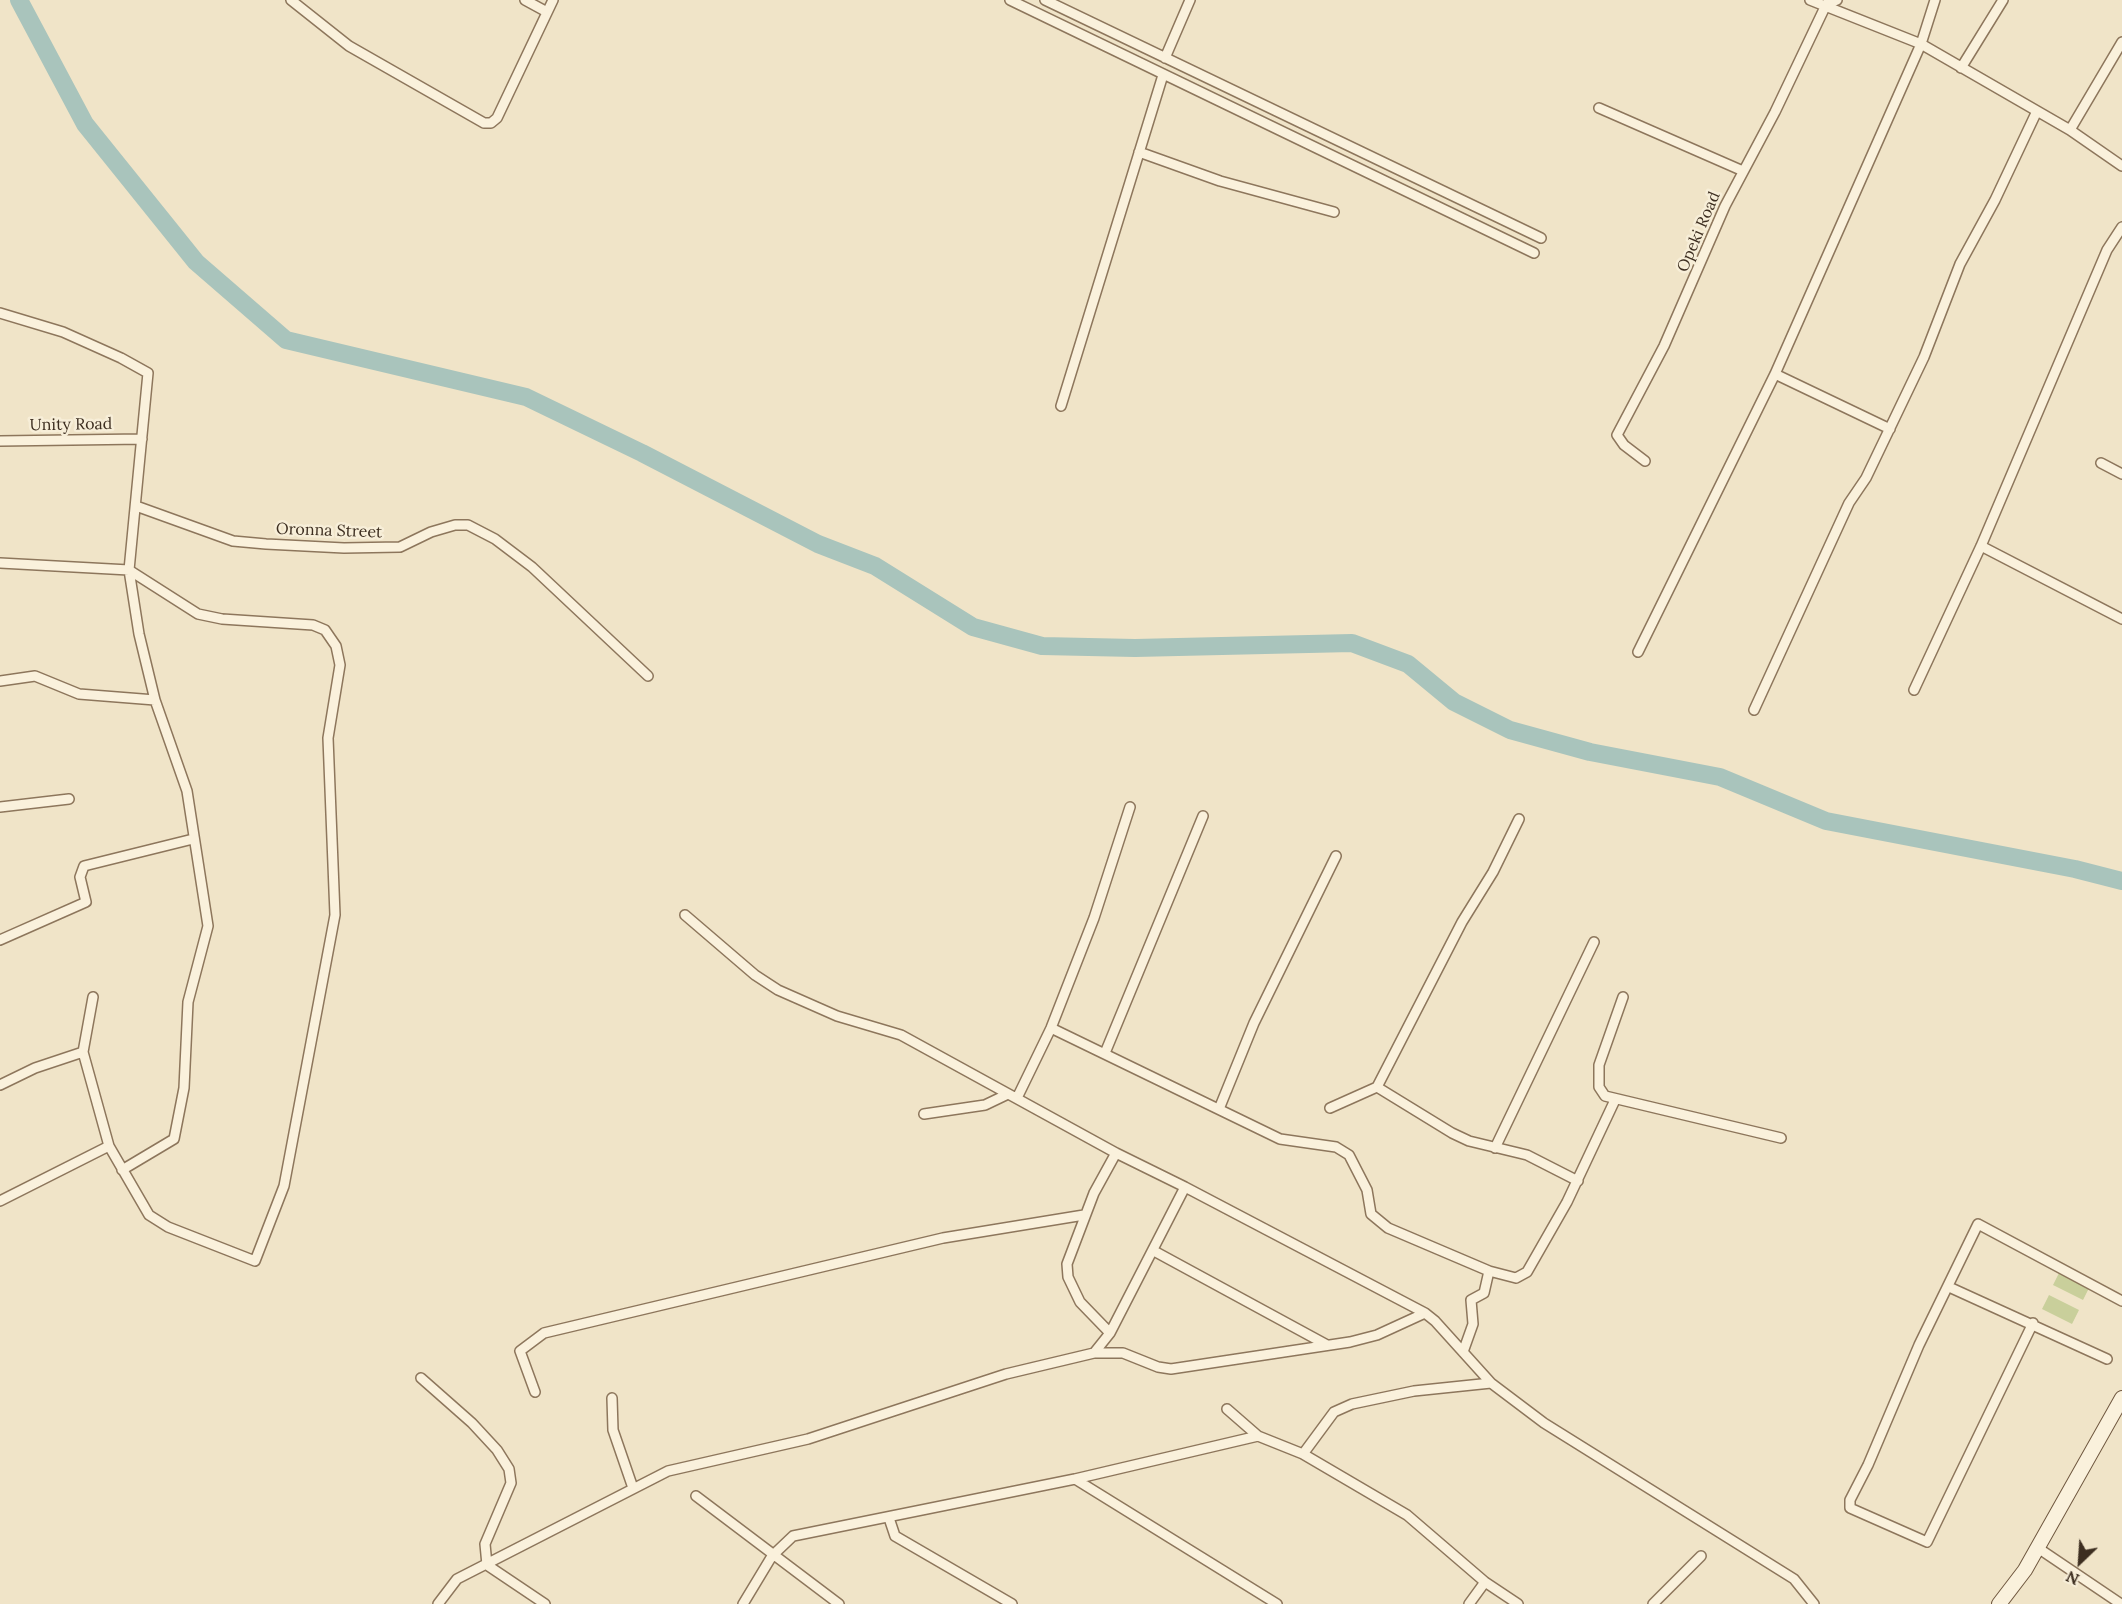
<!DOCTYPE html>
<style>
body{margin:0}
#map{position:relative;width:2122px;height:1604px;overflow:hidden;background:#f0e4c8;font-family:Lora,serif}
canvas{display:block}
.north{position:absolute;left:2050px;top:1532px;width:60px;height:60px;-webkit-text-stroke:4px #f7eed8;paint-order:stroke;rotate:205deg;font-size:16px;font-weight:700;line-height:24px;text-align:center;color:#3d2e20}
.north::after{content:'';display:block;margin:auto;width:21px;height:27px;background:#3d2e20;clip-path:polygon(50% 0,100% 100%,50% 72%,0 100%)}
</style>
<div id="map">
<canvas width="2122" height="1604"></canvas>
<div class="north">N</div>
</div>
<script>
const context = document.querySelector('canvas').getContext('2d');
context.lineJoin = 'round';
function paint(path, color) { context.fillStyle = color; context.fill(path, 'evenodd'); }
const poly = rows => new Path2D(rows.map(r => 'M' + r).join(''));
function stroke(path, color, width, dash) { context.strokeStyle = color; context.lineWidth = width; context.lineCap = dash ? 'butt' : 'round'; context.setLineDash(dash || []); context.stroke(path); }
function write(font, color, halo, rows, align = 'center') {
  context.font = font + ' Lora,serif'; context.lineWidth = 5; context.setLineDash([]); context.textBaseline = 'middle'; context.strokeStyle = halo; context.fillStyle = color; for (const [text, x, y, turn = 0] of rows) {
    context.save(); context.translate(x, y); context.rotate((+turn || 0) * Math.PI / 180); context.textAlign = isNaN(turn) ? turn : align; if (halo) context.strokeText(text, 0, 0); context.fillText(text, 0, 0); context.restore();
  }
}
const green = poly([
 [2060,1271,2090,1286,2083,1300,2053,1285],
 [2049,1295,2079,1310,2072,1324,2042,1309]
]);
const river = poly([
 [19,0,85,124,196,262,286,340,526,397,642,453,818,544,875,566,973,627,1042,646,1135,648,1352,643,1408,664,1454,702,1510,730,1590,752,1720,777,1826,821,2075,869,2122,881]
]);
const street = poly([
 [291,0,349,46,484,123,491,123,497,118,553,0],
 [525,0,547,12],
 [1010,0,1534,253],
 [1045,0,1541,238],
 [1810,0,1921,44,2070,130,2122,166],
 [1824,5,1837,0],
 [1165,58,1190,0],
 [1961,68,2003,0],
 [1599,108,1743,171],
 [2070,130,2122,42],
 [1139,152,1220,181,1334,212],
 [0,313,63,332,121,358,148,373,129,570,139,634,155,700,187,791,208,926,188,1002,184,1088,174,1139,122,1170],
 [1775,374,1890,429],
 [1061,406,1163,75],
 [0,441,142,439],
 [1645,461,1624,445,1617,435,1664,346,1725,206,1775,112,1825,7],
 [2101,463,2122,474],
 [136,506,233,541,266,544,344,548,400,547,431,532,455,525,468,525,495,539,532,567,648,676],
 [1981,546,2122,619],
 [0,563,129,570,198,614,222,619,313,625,325,630,336,646,340,665,328,738,335,915,284,1186,255,1261,168,1227,149,1215,109,1146,83,1052],
 [1638,652,1775,374,1921,44,1935,0],
 [0,681,35,676,79,694,155,700],
 [1914,690,1981,546,2107,250,2122,227],
 [1754,710,1849,503,1866,478,1924,357,1960,264,1995,200,2037,111],
 [0,807,69,799],
 [685,915,755,975,778,990,837,1016,901,1035,1116,1153,1185,1187,1425,1313,1435,1321,1491,1383,1544,1423,1794,1579,1814,1604],
 [0,940,86,902,80,877,84,866,193,839],
 [1623,997,1599,1065,1599,1087,1605,1096,1781,1138],
 [1051,1028,1280,1139,1336,1147,1349,1155,1367,1190,1371,1214,1388,1228,1489,1271,1516,1278,1527,1272,1567,1202,1615,1100],
 [1105,1053,1203,816],
 [0,1085,35,1068,83,1052,93,997],
 [1377,1087,1452,1133,1469,1141,1527,1155,1578,1181],
 [1017,1098,1051,1028,1094,918,1130,807],
 [1330,1108,1377,1087,1462,922,1493,872,1519,819],
 [1219,1109,1254,1023,1336,856],
 [924,1114,985,1105,1008,1094],
 [1495,1148,1594,942],
 [0,1201,109,1146],
 [1154,1251,1327,1345],
 [1949,1287,2107,1359],
 [2033,1323,1927,1542,1850,1508,1850,1500,1868,1465,1919,1345,1978,1224,2122,1301],
 [1110,1333,1080,1302,1068,1277,1067,1264,1094,1193,1116,1153],
 [1463,1352,1473,1324,1471,1300,1484,1293,1489,1271],
 [1094,1353,1110,1333,1185,1187],
 [421,1378,472,1423,497,1450,509,1469,511,1483,485,1544,487,1565,545,1604],
 [535,1392,520,1351,544,1333,943,1238,1084,1215],
 [612,1398,613,1430,633,1488],
 [1227,1409,1258,1436],
 [1303,1454,1334,1412,1352,1404,1414,1391,1491,1383],
 [1075,1479,1277,1604],
 [696,1496,839,1604],
 [889,1518,895,1536,1012,1604],
 [2038,1548,2121,1604],
 [438,1604,457,1579,668,1471,808,1439,1006,1374,1094,1353,1123,1353,1158,1367,1171,1369,1350,1342,1377,1335,1425,1313],
 [743,1604,772,1556,793,1536,1075,1479,1258,1436,1303,1454,1407,1515,1485,1582,1518,1604],
 [1469,1604,1485,1582],
 [1653,1604,1701,1556]
]);
const secondary = poly([
 [1999,1604,2025,1570,2122,1398]
]);
const streetNames = [
 ["Opeki Road",1699,232,-67],
 ["Unity Road",71,425,-1],
 ["Oronna Street",329,531,2]
];
paint(green, '#c9cf9b');
stroke(river, '#a9c4bc', 18);
stroke(street, '#8d765c', 12);
stroke(secondary, '#6f573f', 16);
stroke(street, '#faf1dc', 9);
stroke(secondary, '#faf1dc', 14);
write('16px', '#3d2e20', '#f7eed8', streetNames);
</script>
